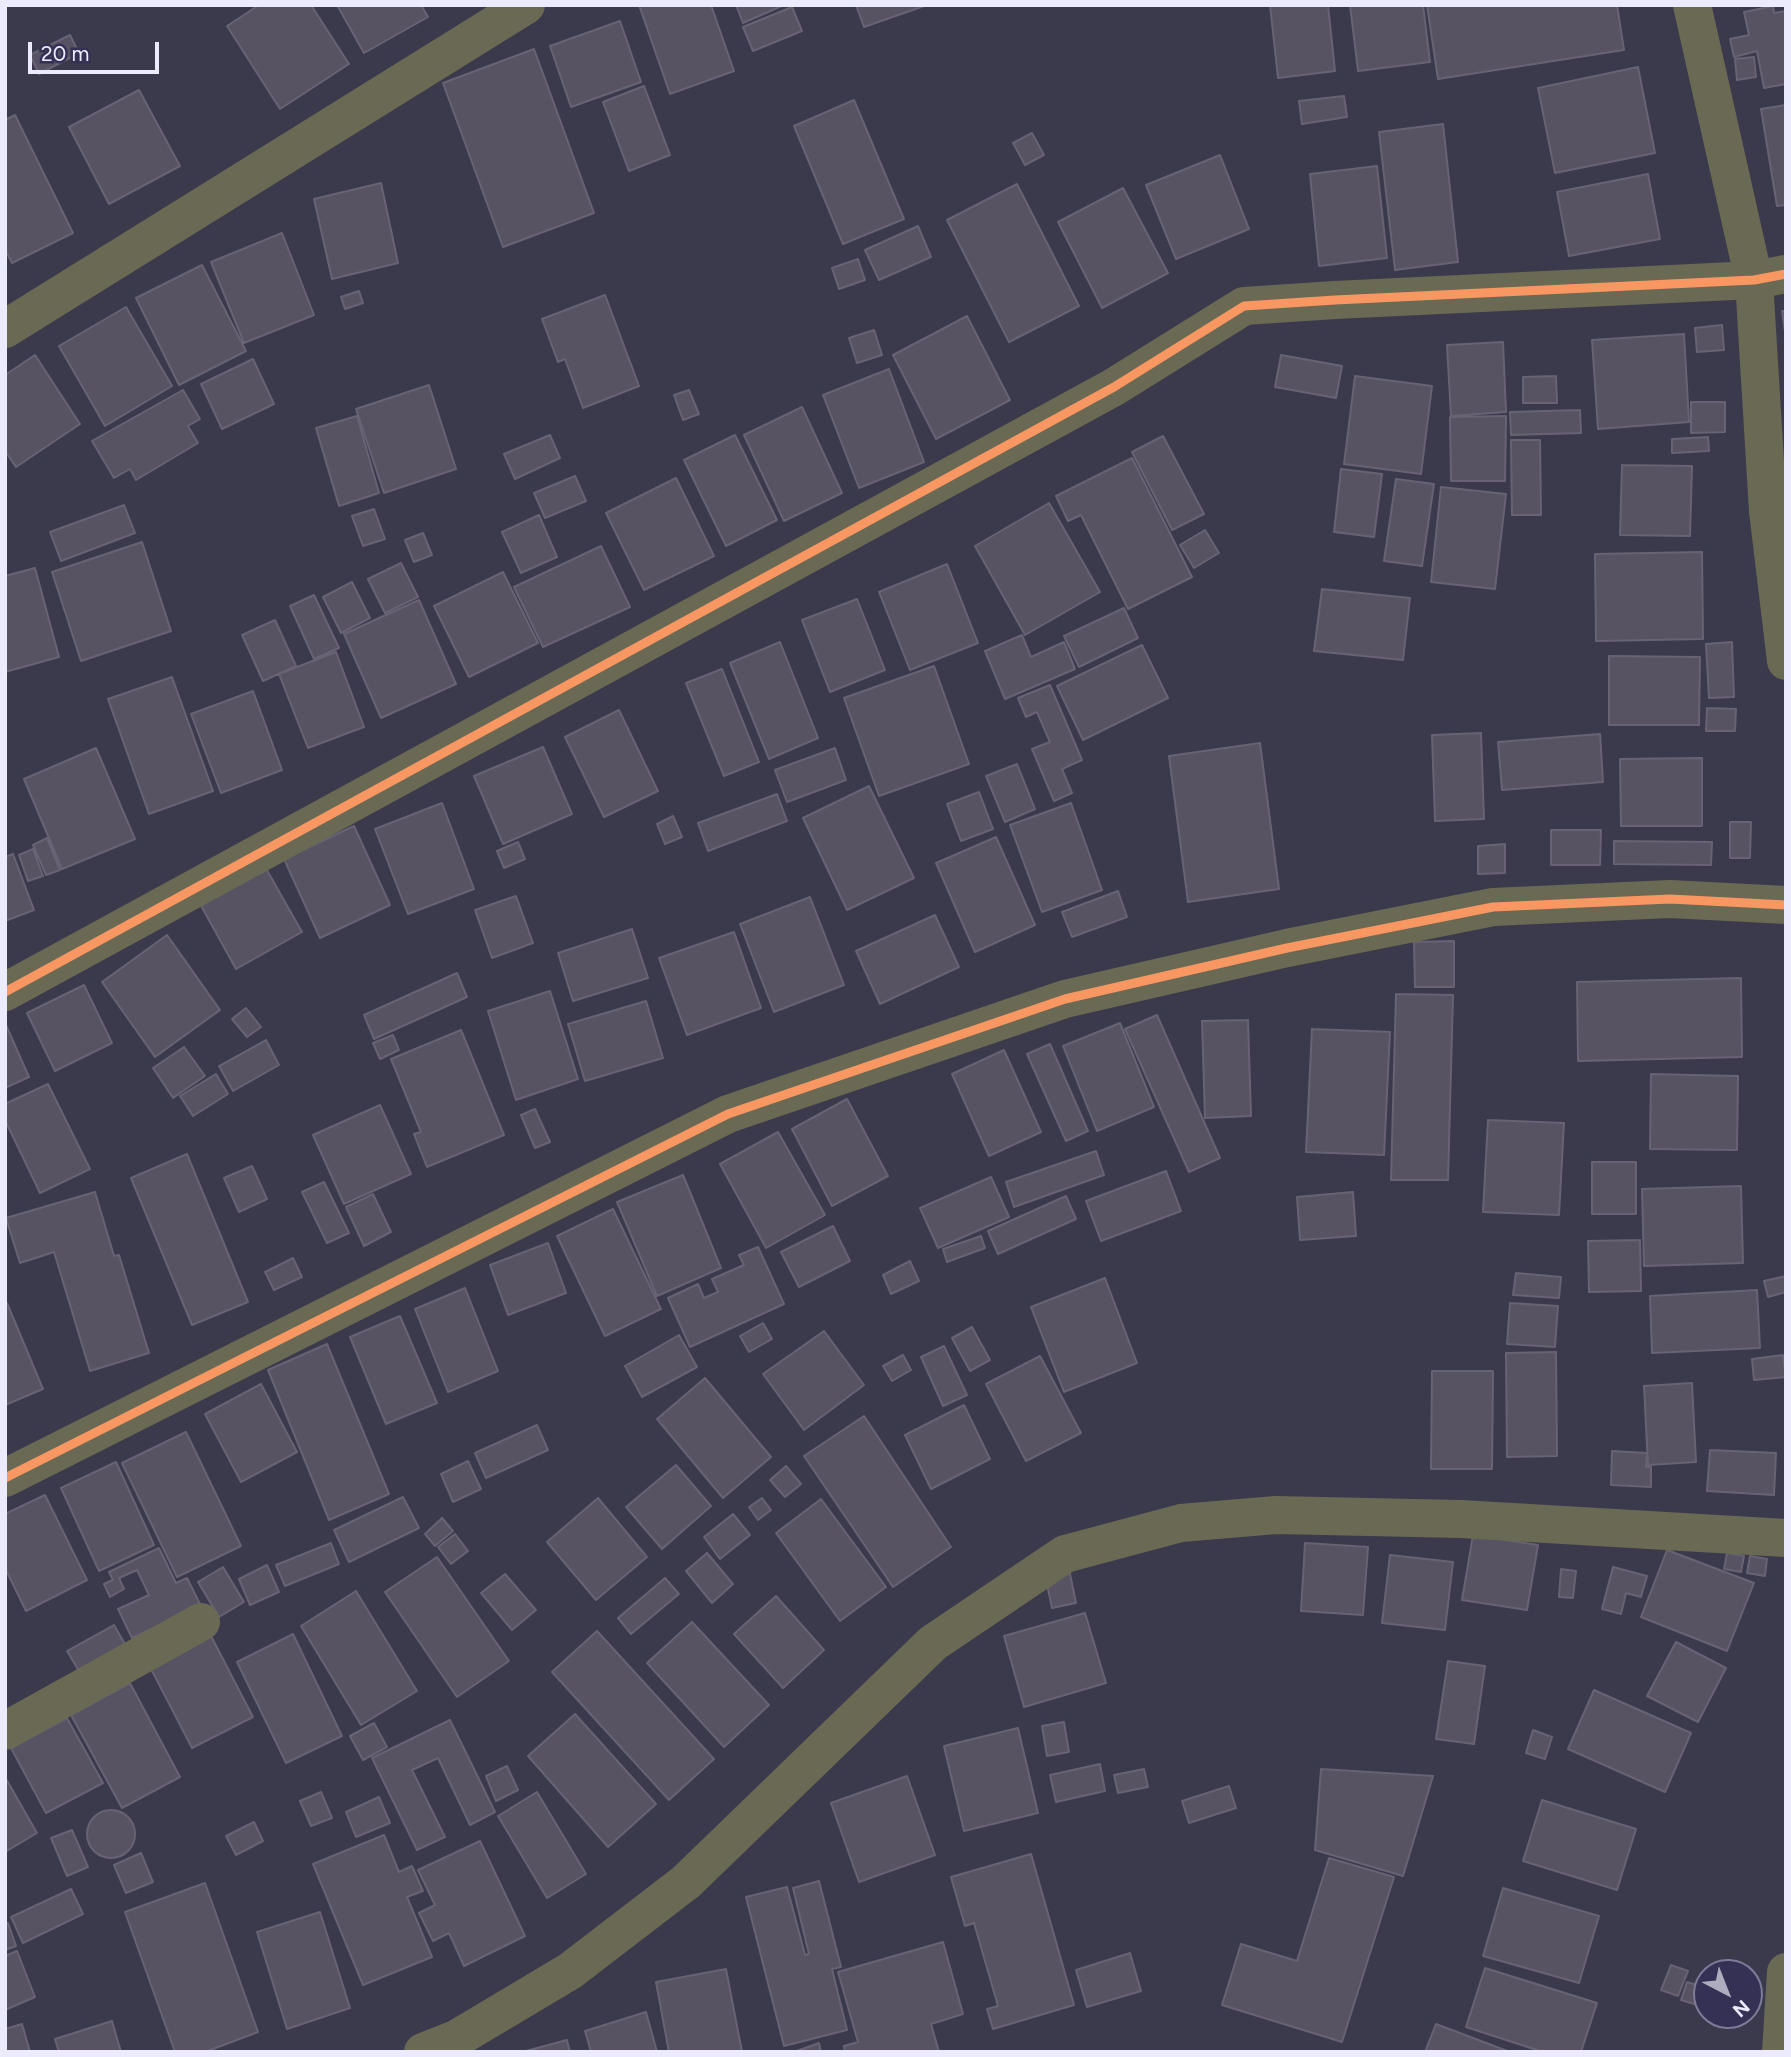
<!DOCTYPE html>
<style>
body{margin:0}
#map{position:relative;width:1791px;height:2057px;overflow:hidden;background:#3b394c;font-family:Figtree,sans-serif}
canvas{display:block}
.frame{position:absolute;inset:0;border:7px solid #ebebfd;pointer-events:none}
.north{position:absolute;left:1693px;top:1959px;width:70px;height:70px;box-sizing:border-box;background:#353154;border:2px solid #7e7b98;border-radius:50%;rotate:138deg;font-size:19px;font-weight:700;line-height:28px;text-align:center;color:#ebebfd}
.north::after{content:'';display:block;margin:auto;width:24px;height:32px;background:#adadbf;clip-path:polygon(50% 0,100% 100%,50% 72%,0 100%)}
.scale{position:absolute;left:28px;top:42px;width:131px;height:32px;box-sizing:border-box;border:4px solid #ebebfd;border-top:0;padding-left:9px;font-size:21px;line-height:24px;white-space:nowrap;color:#ebebfd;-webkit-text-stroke:5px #353154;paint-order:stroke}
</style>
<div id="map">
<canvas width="1791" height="2057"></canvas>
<div class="frame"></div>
<div class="north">N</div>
<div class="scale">20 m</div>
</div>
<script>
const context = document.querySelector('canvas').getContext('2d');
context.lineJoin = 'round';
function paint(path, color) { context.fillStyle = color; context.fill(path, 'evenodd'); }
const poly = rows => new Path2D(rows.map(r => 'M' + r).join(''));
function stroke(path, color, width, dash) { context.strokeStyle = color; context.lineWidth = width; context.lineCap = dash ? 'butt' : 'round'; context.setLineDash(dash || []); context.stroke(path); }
const building = poly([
 [259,5,311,5,349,64,280,109,227,26,259,5],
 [337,5,421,5,428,17,364,53,337,5],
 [639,5,711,5,734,71,670,94,639,5],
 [736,5,784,5,743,23,736,5],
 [856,5,927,5,864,27,856,5],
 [1270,5,1328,5,1335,71,1278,78,1270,5],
 [1350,5,1423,5,1430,62,1358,71,1350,5],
 [1427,5,1617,5,1624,50,1438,79,1427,5],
 [1773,6,1774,13,1786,11,1786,84,1764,88,1757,51,1734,57,1730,39,1749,35,1744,12,1773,6],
 [792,7,802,31,753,51,743,27,792,7],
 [620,21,641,82,571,107,550,46,620,21],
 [70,35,79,53,39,74,30,55,70,35],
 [534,49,594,213,503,247,443,83,534,49],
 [1754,57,1756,77,1737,80,1735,59,1754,57],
 [1638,67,1655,153,1555,173,1538,88,1638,67],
 [644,86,670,155,629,171,603,102,644,86],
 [139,90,180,166,109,204,69,127,139,90],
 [1344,96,1347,117,1302,124,1299,101,1344,96],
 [854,100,904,219,843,244,794,126,854,100],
 [1786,105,1786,205,1777,206,1761,109,1786,105],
 [15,115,73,233,12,263,5,249,5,120,15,115],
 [1443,124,1458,262,1395,270,1379,132,1443,124],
 [1032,133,1044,155,1025,165,1013,143,1032,133],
 [1220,155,1249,229,1176,259,1146,185,1220,155],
 [1377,166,1387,258,1319,266,1310,174,1377,166],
 [1648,174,1660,239,1569,256,1557,192,1648,174],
 [381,183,398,263,332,279,314,199,381,183],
 [1017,184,1079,306,1009,342,947,220,1017,184],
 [1123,188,1168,273,1102,308,1058,222,1123,188],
 [918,226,931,257,879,280,865,250,918,226],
 [282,233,314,315,244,343,211,262,282,233],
 [858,259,865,280,839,289,832,268,858,259],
 [202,265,246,351,179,385,136,298,202,265],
 [359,291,363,303,345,309,341,297,359,291],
 [605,295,639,386,583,408,565,359,558,362,542,319,605,295],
 [126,307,172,386,105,426,59,346,126,307],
 [1782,311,1786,311,1786,338,1782,311],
 [967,316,1010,400,936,439,893,355,967,316],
 [1722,325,1724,350,1697,352,1695,328,1722,325],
 [874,330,882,355,857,363,849,338,874,330],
 [1684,334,1689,422,1598,429,1592,340,1684,334],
 [1503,342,1506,412,1451,416,1447,345,1503,342],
 [35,355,80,424,16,467,5,451,5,375,35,355],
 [1281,355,1342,366,1336,398,1275,387,1281,355],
 [253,359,274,404,222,429,201,384,253,359],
 [889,369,924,462,859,488,823,395,889,369],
 [1355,376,1432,386,1421,474,1344,464,1355,376],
 [1556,376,1557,403,1523,403,1523,377,1556,376],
 [429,385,456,469,384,493,356,409,429,385],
 [183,390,200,419,188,426,198,443,136,480,130,469,114,478,92,441,183,390],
 [689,390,699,414,683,420,674,395,689,390],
 [1691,402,1725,402,1725,432,1691,433,1691,402],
 [802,407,842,493,784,521,744,435,802,407],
 [1580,410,1581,433,1511,435,1510,412,1580,410],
 [357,416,379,493,339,506,316,428,357,416],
 [1506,416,1505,481,1451,481,1450,417,1506,416],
 [550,435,560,458,515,479,504,454,550,435],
 [735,435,777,520,726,546,684,460,735,435],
 [1163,436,1204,514,1172,530,1132,452,1163,436],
 [1708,437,1709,451,1672,453,1672,439,1708,437],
 [1511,440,1540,440,1541,515,1512,515,1511,440],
 [1132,458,1192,577,1128,609,1081,515,1068,521,1056,496,1132,458],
 [1622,465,1692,466,1690,536,1620,535,1622,465],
 [1341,469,1382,474,1374,537,1334,532,1341,469],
 [575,476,586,501,545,518,534,493,575,476],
 [676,478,714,556,644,590,606,513,676,478],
 [1396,479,1434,484,1422,566,1384,561,1396,479],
 [1441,487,1506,494,1495,589,1431,582,1441,487],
 [1049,503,1100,592,1025,635,975,546,1049,503],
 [124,505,135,533,61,561,50,532,124,505],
 [374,509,385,539,363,546,352,516,374,509],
 [539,515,557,557,521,573,502,532,539,515],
 [1205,530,1219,553,1194,568,1180,545,1205,530],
 [423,533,432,555,414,562,405,540,423,533],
 [142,542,171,631,81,661,52,572,142,542],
 [601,546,630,607,543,647,514,587,601,546],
 [1702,552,1703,639,1596,641,1595,554,1702,552],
 [401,563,418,597,385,613,368,579,401,563],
 [947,564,978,643,910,670,879,592,947,564],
 [35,568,59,657,5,672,5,576,35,568],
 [503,572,538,643,469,677,434,606,503,572],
 [352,582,370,618,341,633,323,597,352,582],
 [1322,589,1410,598,1403,660,1314,651,1322,589],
 [314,595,339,648,314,659,290,606,314,595],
 [857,599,885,670,830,692,802,620,857,599],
 [419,600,456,684,381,718,344,634,419,600],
 [1124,608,1138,638,1079,667,1064,636,1124,608],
 [275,620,296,666,263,681,242,635,275,620],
 [1022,635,1031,657,1064,642,1075,669,1005,699,985,651,1022,635],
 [780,642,818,738,769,759,730,663,780,642],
 [1732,642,1734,697,1709,698,1706,644,1732,642],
 [1142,645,1168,698,1083,740,1057,686,1142,645],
 [336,652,364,727,308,748,279,674,336,652],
 [1609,656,1700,657,1699,725,1609,725,1609,656],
 [934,666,969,764,879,796,844,698,934,666],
 [722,669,759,762,724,776,686,683,722,669],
 [172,677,213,791,149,814,108,699,172,677],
 [1050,685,1082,760,1062,769,1072,793,1054,801,1032,749,1050,742,1037,712,1026,717,1018,698,1050,685],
 [253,691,282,770,221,793,191,714,253,691],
 [1707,708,1736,709,1735,731,1706,731,1707,708],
 [619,710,658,791,604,817,565,737,619,710],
 [1481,733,1484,819,1435,821,1432,735,1481,733],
 [1600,734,1603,782,1502,790,1498,742,1600,734],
 [1260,743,1279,889,1188,902,1169,756,1260,743],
 [543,747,572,814,503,844,474,776,543,747],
 [96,748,135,839,62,869,24,779,96,748],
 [835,748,846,780,787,802,775,770,835,748],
 [1702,758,1702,826,1621,826,1620,759,1702,758],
 [1017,764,1035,809,1005,822,986,776,1017,764],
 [869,786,914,878,847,910,803,818,869,786],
 [979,792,993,829,961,841,947,804,979,792],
 [777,794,787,821,708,851,698,823,777,794],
 [442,803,474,889,408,914,375,829,442,803],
 [1071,803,1102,890,1042,912,1010,825,1071,803],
 [673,816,682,837,665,844,657,824,673,816],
 [1730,822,1751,822,1750,858,1730,858,1730,822],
 [354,826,390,905,320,938,284,859,354,826],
 [1551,830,1601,830,1600,865,1551,865,1551,830],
 [996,837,1035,925,975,952,936,863,996,837],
 [47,838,60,870,46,875,33,845,47,838],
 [1614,841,1712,842,1711,865,1614,864,1614,841],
 [518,842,525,859,504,868,497,851,518,842],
 [1505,844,1505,873,1478,874,1478,846,1505,844],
 [33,849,43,876,28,881,19,855,33,849],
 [13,854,34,910,5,921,5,857,13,854],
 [264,865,302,932,236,969,199,902,264,865],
 [1118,891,1127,917,1072,937,1062,912,1118,891],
 [516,896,533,943,492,958,475,910,516,896],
 [810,897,844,985,774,1012,740,924,810,897],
 [935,915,959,967,880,1004,856,951,935,915],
 [632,929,648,978,573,1001,558,953,632,929],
 [734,932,761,1008,687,1035,659,958,734,932],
 [167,935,220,1010,155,1057,102,982,167,935],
 [1454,941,1454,987,1415,987,1414,942,1454,941],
 [457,973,467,997,374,1039,364,1015,457,973],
 [1741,978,1742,1057,1578,1061,1577,982,1741,978],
 [84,985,112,1043,55,1071,27,1013,84,985],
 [550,991,578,1079,516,1100,488,1011,550,991],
 [1396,994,1453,995,1448,1180,1391,1180,1396,994],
 [646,1001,663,1058,585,1081,568,1024,646,1001],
 [246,1008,261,1027,247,1037,232,1019,246,1008],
 [1157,1015,1220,1158,1189,1172,1125,1029,1157,1015],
 [1248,1020,1251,1116,1205,1118,1202,1021,1248,1020],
 [1120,1023,1154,1107,1097,1131,1063,1046,1120,1023],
 [6,1025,29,1077,5,1088,5,1026,6,1025],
 [1312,1029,1390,1032,1384,1155,1306,1152,1312,1029],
 [461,1030,504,1135,427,1167,414,1134,421,1132,391,1059,461,1030],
 [393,1035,399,1050,380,1059,373,1043,393,1035],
 [266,1040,279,1065,233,1091,219,1066,266,1040],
 [1050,1044,1088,1131,1066,1141,1027,1054,1050,1044],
 [184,1047,205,1076,173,1098,153,1068,184,1047],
 [1004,1050,1041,1132,989,1156,952,1074,1004,1050],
 [216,1074,228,1094,193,1116,180,1096,216,1074],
 [1651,1074,1738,1076,1737,1150,1650,1149,1651,1074],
 [48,1084,90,1169,40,1193,5,1120,5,1104,48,1084],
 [847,1099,888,1176,832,1206,792,1129,847,1099],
 [380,1105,411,1174,344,1204,313,1135,380,1105],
 [535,1109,550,1142,535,1148,521,1115,535,1109],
 [1488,1120,1564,1123,1559,1215,1483,1212,1488,1120],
 [778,1132,825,1215,766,1248,720,1164,778,1132],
 [1096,1151,1104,1175,1014,1207,1006,1182,1096,1151],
 [187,1154,248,1302,192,1325,131,1178,187,1154],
 [1592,1162,1636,1162,1636,1214,1592,1214,1592,1162],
 [252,1166,267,1199,239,1212,224,1178,252,1166],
 [1166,1171,1181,1211,1101,1241,1086,1201,1166,1171],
 [683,1175,721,1268,657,1296,617,1202,683,1175],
 [991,1177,1009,1217,938,1248,920,1208,991,1177],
 [324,1182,349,1233,327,1243,302,1192,324,1182],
 [1741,1186,1743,1263,1644,1266,1642,1189,1741,1186],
 [95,1192,114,1256,119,1255,149,1353,90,1371,54,1252,20,1263,6,1218,95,1192],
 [1353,1192,1356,1236,1300,1240,1297,1197,1353,1192],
 [373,1194,391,1232,364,1246,346,1207,373,1194],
 [1066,1196,1076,1219,998,1254,988,1231,1066,1196],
 [613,1209,661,1309,605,1336,557,1236,613,1209],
 [833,1226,850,1261,799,1287,781,1252,833,1226],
 [981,1236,985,1248,947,1262,943,1249,981,1236],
 [1640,1240,1641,1291,1589,1292,1588,1241,1640,1240],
 [548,1243,566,1293,508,1315,490,1265,548,1243],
 [758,1247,784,1304,690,1347,668,1298,698,1284,704,1298,718,1292,712,1279,744,1265,739,1255,758,1247],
 [293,1258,302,1277,274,1290,265,1272,293,1258],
 [910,1261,919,1281,891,1294,883,1275,910,1261],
 [1516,1273,1561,1277,1559,1298,1513,1295,1516,1273],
 [1786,1276,1786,1292,1768,1297,1764,1281,1786,1276],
 [1105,1278,1137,1363,1064,1392,1031,1307,1105,1278],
 [465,1288,498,1371,448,1392,415,1309,465,1288],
 [1757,1290,1760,1348,1652,1353,1650,1296,1757,1290],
 [7,1303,43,1389,5,1405,5,1304,7,1303],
 [1510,1303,1558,1306,1555,1347,1507,1344,1510,1303],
 [400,1316,437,1403,386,1424,350,1337,400,1316],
 [763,1323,772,1339,749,1352,740,1336,763,1323],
 [972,1327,990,1360,970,1371,952,1338,972,1327],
 [824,1331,864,1385,804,1430,763,1374,824,1331],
 [679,1335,697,1367,642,1397,625,1366,679,1335],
 [327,1344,389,1494,329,1520,268,1370,327,1344],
 [944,1346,967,1395,943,1406,921,1357,944,1346],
 [1556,1352,1557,1456,1507,1457,1506,1353,1556,1352],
 [903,1355,911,1370,892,1381,883,1366,903,1355],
 [1783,1355,1786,1377,1754,1380,1752,1359,1783,1355],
 [1040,1356,1081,1433,1026,1461,986,1384,1040,1356],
 [1432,1371,1493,1371,1492,1469,1431,1469,1432,1371],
 [705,1378,771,1457,723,1498,657,1419,705,1378],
 [1692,1383,1696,1462,1648,1465,1644,1386,1692,1383],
 [261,1384,297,1452,241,1482,205,1414,261,1384],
 [964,1405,990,1459,931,1489,905,1435,964,1405],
 [864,1416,951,1547,893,1587,804,1456,864,1416],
 [537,1425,548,1450,486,1478,475,1453,537,1425],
 [186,1432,241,1546,177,1577,122,1463,186,1432],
 [1710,1450,1776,1453,1774,1495,1707,1491,1710,1450],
 [1612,1451,1647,1453,1646,1467,1651,1467,1651,1487,1611,1485,1612,1451],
 [468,1461,481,1489,453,1502,441,1474,468,1461],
 [116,1462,154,1545,99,1571,61,1488,116,1462],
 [676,1465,711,1506,662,1549,626,1507,676,1465],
 [786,1466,801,1484,785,1497,770,1480,786,1466],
 [45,1495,87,1580,26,1611,5,1568,5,1514,45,1495],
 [403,1497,419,1528,349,1562,334,1530,403,1497],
 [598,1498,647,1557,596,1600,547,1542,598,1498],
 [762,1498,771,1510,758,1520,749,1507,762,1498],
 [821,1499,886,1587,840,1621,776,1533,821,1499],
 [733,1514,750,1535,720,1559,704,1537,733,1514],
 [442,1518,453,1531,435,1546,425,1534,442,1518],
 [455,1534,468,1551,451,1564,438,1547,455,1534],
 [1473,1535,1538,1545,1527,1610,1462,1600,1473,1535],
 [331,1543,339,1564,285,1586,276,1565,331,1543],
 [1305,1543,1368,1547,1363,1615,1301,1611,1305,1543],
 [159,1548,176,1583,187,1578,201,1606,132,1638,118,1609,149,1595,137,1570,119,1578,124,1589,110,1597,104,1584,113,1580,109,1572,159,1548],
 [1667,1550,1754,1583,1727,1651,1641,1617,1667,1550],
 [707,1553,733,1584,712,1603,686,1571,707,1553],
 [1727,1553,1744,1556,1741,1572,1724,1569,1727,1553],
 [1390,1555,1453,1562,1445,1630,1382,1623,1390,1555],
 [1750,1556,1767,1559,1765,1576,1747,1573,1750,1556],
 [437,1557,509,1661,457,1697,385,1592,437,1557],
 [267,1565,279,1592,250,1605,239,1579,267,1565],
 [223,1567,244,1602,219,1617,198,1582,223,1567],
 [1613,1567,1647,1576,1641,1597,1626,1593,1621,1614,1602,1609,1613,1567],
 [1069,1569,1076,1603,1052,1608,1045,1575,1069,1569],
 [1561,1569,1576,1571,1573,1598,1559,1597,1561,1569],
 [505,1574,536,1610,512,1630,481,1593,505,1574],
 [665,1578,679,1594,631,1634,618,1618,665,1578],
 [356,1591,417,1691,361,1725,301,1626,356,1591],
 [776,1596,824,1650,783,1688,734,1634,776,1596],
 [1085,1613,1106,1683,1024,1707,1004,1636,1085,1613],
 [692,1622,769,1705,724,1747,647,1663,692,1622],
 [114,1625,126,1646,79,1671,67,1651,114,1625],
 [597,1631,714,1759,669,1800,552,1672,597,1631],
 [210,1634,253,1717,192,1748,149,1665,210,1634],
 [293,1634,342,1736,286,1763,237,1662,293,1634],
 [1676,1642,1726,1668,1698,1722,1647,1696,1676,1642],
 [1448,1661,1485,1666,1474,1744,1436,1739,1448,1661],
 [130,1683,180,1777,122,1808,71,1715,130,1683],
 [1594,1690,1691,1733,1665,1792,1568,1749,1594,1690],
 [575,1714,656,1804,608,1847,528,1756,575,1714],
 [67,1718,103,1783,46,1813,11,1748,67,1718],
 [450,1720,495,1812,470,1825,438,1758,412,1770,445,1837,417,1850,372,1758,450,1720],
 [1064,1722,1069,1752,1047,1756,1042,1726,1064,1722],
 [374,1723,387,1747,363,1760,350,1736,374,1723],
 [1018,1728,1038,1813,964,1831,944,1746,1018,1728],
 [1533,1730,1552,1737,1545,1759,1526,1753,1533,1730],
 [1100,1764,1105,1791,1056,1802,1050,1775,1100,1764],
 [507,1766,518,1790,496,1801,486,1776,507,1766],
 [1144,1769,1148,1787,1118,1793,1114,1775,1144,1769],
 [1321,1769,1433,1776,1403,1876,1315,1850,1321,1769],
 [907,1776,935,1855,859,1882,831,1803,907,1776],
 [5,1777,37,1833,5,1852,5,1777],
 [1229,1786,1236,1808,1189,1823,1182,1801,1229,1786],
 [321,1792,332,1818,311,1826,300,1801,321,1792],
 [537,1792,586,1874,547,1898,498,1816,537,1792],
 [379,1797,390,1823,356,1837,346,1812,379,1797],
 [1542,1800,1636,1829,1617,1890,1523,1861,1542,1800],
 '87 1834a24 24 0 1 1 48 0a24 24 0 1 1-48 0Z',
 [254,1822,263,1841,236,1855,226,1836,254,1822],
 [72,1830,88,1867,67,1876,51,1838,72,1830],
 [384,1835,399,1872,412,1866,423,1891,407,1897,432,1957,363,1985,313,1864,384,1835],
 [480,1841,525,1936,464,1966,449,1933,433,1941,419,1913,435,1905,418,1870,480,1841],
 [141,1853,153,1882,126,1893,114,1865,141,1853],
 [1031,1854,1074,2005,993,2029,987,2009,998,2006,974,1923,965,1926,951,1877,1031,1854],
 [1329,1858,1394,1877,1342,2042,1222,2005,1241,1944,1297,1961,1329,1858],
 [819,1881,841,1967,832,1969,847,2030,784,2046,746,1897,787,1887,805,1955,809,1954,793,1888,819,1881],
 [205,1883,258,2032,205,2052,175,2052,125,1912,205,1883],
 [1503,1888,1599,1916,1579,1983,1483,1956,1503,1888],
 [71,1889,83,1914,23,1943,11,1917,71,1889],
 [320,1912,350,2008,287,2029,257,1932,320,1912],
 [8,1923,16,1946,5,1950,5,1924,8,1923],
 [943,1942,963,2014,931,2024,939,2052,845,2052,844,2046,858,2042,838,1972,943,1942],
 [17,1951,35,1997,5,2010,5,1956,17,1951],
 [1130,1953,1141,1991,1087,2007,1076,1970,1130,1953],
 [1671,1965,1688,1971,1678,1996,1661,1990,1671,1965],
 [1485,1968,1597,2003,1581,2052,1543,2052,1466,2027,1485,1968],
 [726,1969,742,2052,669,2052,656,1982,726,1969],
 [1687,1982,1707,1988,1707,2008,1681,2000,1687,1982],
 [646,2012,657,2052,591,2052,585,2031,646,2012],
 [112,2021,121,2052,59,2052,55,2039,112,2021],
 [22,2024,30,2052,5,2052,5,2029,22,2024],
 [1436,2024,1510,2052,1425,2052,1436,2024],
 [567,2040,570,2052,522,2052,567,2040],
 [819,2043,821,2052,794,2052,819,2043]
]);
const street = poly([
 [1692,5,1754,280,1768,511,1786,661],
 [5,329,526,5],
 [5,992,1114,387,1244,306,1335,300,1754,280,1786,274],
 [5,1478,728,1114,1065,999,1287,948,1493,907,1670,899,1786,905],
 [5,1731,201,1622],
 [423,2052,456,2039,570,1971,686,1882,933,1643,1065,1554,1181,1523,1276,1515,1461,1519,1786,1538],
 [1781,2052,1786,1972]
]);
const cycleway = poly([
 [5,992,1114,387,1244,306,1335,300,1754,280,1786,274],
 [5,1478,728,1114,1065,999,1287,948,1493,907,1670,899,1786,905]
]);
paint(building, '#575362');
stroke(building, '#686374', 2);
stroke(street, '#6a6954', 38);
stroke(cycleway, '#f99763', 9);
</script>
